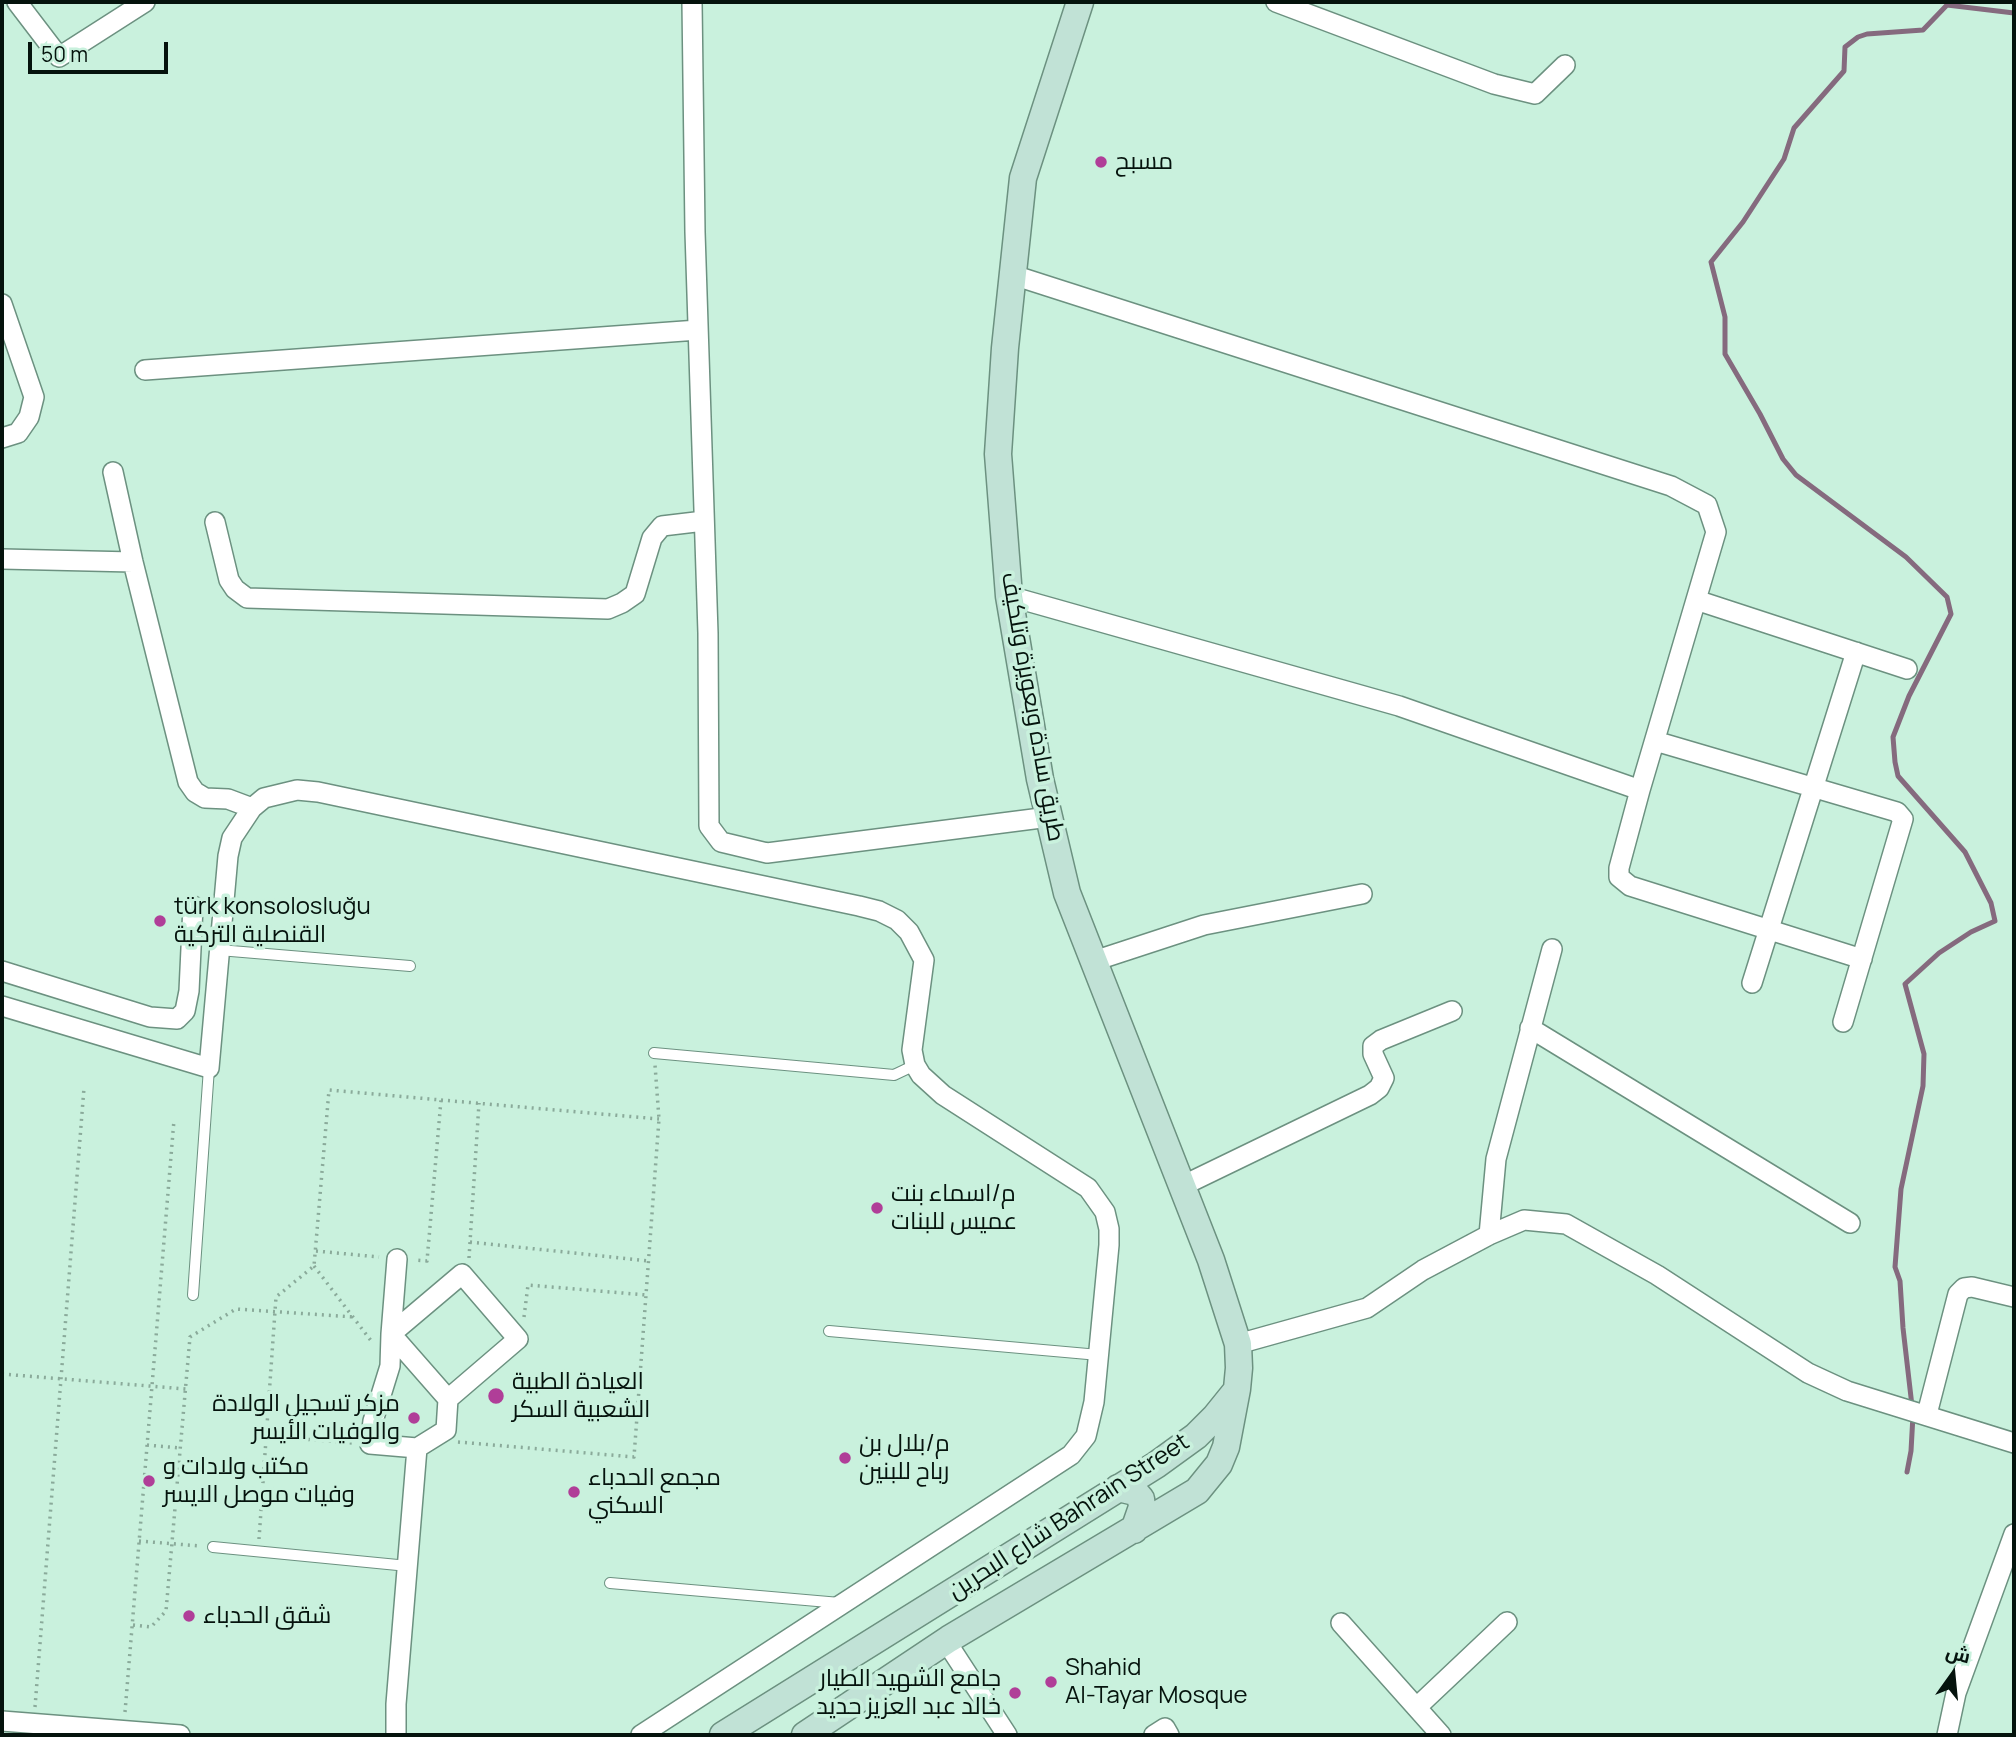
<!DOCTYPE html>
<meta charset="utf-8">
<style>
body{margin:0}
#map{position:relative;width:2016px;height:1737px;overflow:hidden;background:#c9f1dd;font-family:Manrope,Cairo,sans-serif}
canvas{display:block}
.frame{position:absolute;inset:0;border:4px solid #05130d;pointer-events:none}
.north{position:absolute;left:1918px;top:1639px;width:70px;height:70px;-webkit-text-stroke:5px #c9f1dd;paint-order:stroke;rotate:15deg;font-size:19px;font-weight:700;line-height:28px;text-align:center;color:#05130d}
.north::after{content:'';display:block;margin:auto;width:24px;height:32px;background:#05130d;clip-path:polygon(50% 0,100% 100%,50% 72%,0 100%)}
.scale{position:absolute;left:28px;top:42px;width:140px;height:32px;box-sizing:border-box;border:4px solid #05130d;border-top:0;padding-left:9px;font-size:21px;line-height:24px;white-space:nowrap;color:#05130d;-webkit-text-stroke:5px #c9f1dd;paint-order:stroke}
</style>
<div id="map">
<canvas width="2016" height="1737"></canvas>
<div class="frame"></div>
<div class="north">ش</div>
<div class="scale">50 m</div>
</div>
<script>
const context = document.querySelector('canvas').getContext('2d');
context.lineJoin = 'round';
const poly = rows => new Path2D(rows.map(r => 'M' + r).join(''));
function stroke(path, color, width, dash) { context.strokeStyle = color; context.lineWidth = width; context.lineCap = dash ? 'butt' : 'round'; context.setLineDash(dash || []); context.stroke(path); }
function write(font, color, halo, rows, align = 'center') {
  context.font = font + ' Manrope,Cairo,sans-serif'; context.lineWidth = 7; context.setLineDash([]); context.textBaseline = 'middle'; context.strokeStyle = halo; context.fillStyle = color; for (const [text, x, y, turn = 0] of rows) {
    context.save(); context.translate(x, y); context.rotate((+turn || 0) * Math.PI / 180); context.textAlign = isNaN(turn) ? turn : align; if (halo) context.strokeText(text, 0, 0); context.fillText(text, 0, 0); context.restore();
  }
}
const stream = poly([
 [1912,1406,1903,1328,1900,1281,1895,1267,1901,1189,1923,1086,1924,1054,1905,984,1939,953,1971,932,1995,921,1991,903,1965,852,1898,776,1895,762,1893,737,1909,696,1951,614,1947,597,1906,557,1796,475,1783,459,1760,414,1725,354,1725,317,1711,262,1743,222,1784,159,1794,128,1844,71,1845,47,1858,37,1867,34,1923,30,1947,5,2014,13],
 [1907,1472,1911,1451,1913,1415]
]);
const path = poly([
 [441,1100,659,1119],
 [470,1242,649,1261],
 [316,1251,379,1257],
 [469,1258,479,1103],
 [314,1266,372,1342],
 [524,1317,528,1285,646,1295],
 [2,1374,186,1389],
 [266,1436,352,1443],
 [458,1442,634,1457,659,1119,655,1065],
 [147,1445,180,1448],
 [259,1539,276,1297,314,1266,329,1090,441,1100,427,1261,415,1260],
 [139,1541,200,1546],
 [133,1625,151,1627,166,1611,190,1337,236,1309,354,1317],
 [35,1707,84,1088],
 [125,1712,174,1120]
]);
const lane = poly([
 [219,950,410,966],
 [654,1053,894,1075,915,1065],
 [193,1295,209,1068],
 [829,1331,1099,1355],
 [213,1547,408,1566],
 [610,1583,840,1603]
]);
const street = poly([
 [17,2,59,57,145,2],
 [692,2,695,232,708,633,709,826,721,842,767,853,1049,817],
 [1276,2,1494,84,1535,94,1565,65],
 [2,304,34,397,29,417,18,433,2,438],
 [145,370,698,330],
 [113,472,133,562,188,782,195,792,205,798,228,799,252,808],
 [215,522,229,580,235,589,247,598,608,609,622,603,635,594,652,538,662,526,704,521],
 [2,559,133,562],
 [1009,596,1399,706,1640,790,1716,532,1707,505,1671,486,1013,275],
 [1696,600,1907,669],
 [1655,741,1897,812,1903,819,1843,1022],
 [1640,790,1619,868,1619,877,1630,886,1862,959],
 [1094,961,1204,925,1362,894],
 [2,971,150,1017,177,1019,185,1011,189,991,193,906],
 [1752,983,1856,652],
 [2,1006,209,1068,228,856,232,838,252,808,264,798,297,790,318,792,859,906,879,911,897,920,909,932,924,960,912,1050,915,1065,921,1075,943,1095,1088,1188,1105,1212,1109,1229,1109,1245,1094,1402,1086,1436,1071,1455,641,1735],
 [1530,1028,1850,1223],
 [1182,1186,1370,1095,1379,1088,1384,1078,1373,1054,1373,1046,1381,1040,1452,1011],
 [1489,1235,1496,1159,1552,949],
 [397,1259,391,1334,390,1366,373,1421,370,1444,417,1448,446,1430,448,1399,391,1334,462,1274,518,1339,448,1399],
 [1238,1344,1367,1308,1423,1270,1489,1235,1524,1220,1566,1224,1657,1275,1808,1373,1847,1391,2014,1443],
 [1927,1414,1958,1294,1964,1288,1972,1287,2014,1297],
 [1341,1623,1441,1735],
 [949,1639,953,1652,1007,1735],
 [1417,1707,1507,1622],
 [2,1721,180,1735],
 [396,1735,396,1704,417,1448],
 [1154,1735,1165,1728,1169,1735],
 [1947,1735,1956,1693,2014,1534]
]);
const secondary = poly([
 [1118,1488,1135,1492,1141,1499,1142,1507,1134,1530],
 [723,1735,1156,1465,1196,1436,1215,1417,1236,1391],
 [805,1735,949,1639,1197,1491,1219,1464,1226,1447,1237,1389,1239,1368,1238,1344,1211,1260,1067,893,1040,779,1009,596,998,454,1005,348,1023,178,1080,2]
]);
const markers = [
 [1101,162,7,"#b03e98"],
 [160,921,7,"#b03e98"],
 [877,1208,7,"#b03e98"],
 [496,1396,9,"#b03e98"],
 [414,1418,7,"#b03e98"],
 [845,1458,7,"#b03e98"],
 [149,1481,7,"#b03e98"],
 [574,1492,7,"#b03e98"],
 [189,1616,7,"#b03e98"],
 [1051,1682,7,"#b03e98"],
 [1015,1693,7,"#b03e98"]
];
const poiNames = [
 ["مسبح",1115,162],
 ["türk konsolosluğu",174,907],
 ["القنصلية التركية",174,935],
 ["م/اسماء بنت",891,1194],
 ["عميس للبنات",891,1222],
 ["العيادة الطبية",512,1382],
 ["الشعبية السكر",512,1410],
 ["مزكر تسجيل الولادة",400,1404,"right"],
 ["والوفيات الأيسر",400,1432,"right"],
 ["م/بلال بن",859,1444],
 ["رباح للبنين",859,1472],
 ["مكتب ولادات و",163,1467],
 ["وفيات موصل الايسر",163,1495],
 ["مجمع الحدباء",588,1478],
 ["السكني",588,1506],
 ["شقق الحدباء",203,1616],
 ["Shahid",1065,1668],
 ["Al-Tayar Mosque",1065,1696],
 ["جامع الشهيد الطيار",1001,1679,"right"],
 ["خالد عبد العزيز حديد",1001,1707,"right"]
];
const streetNames = [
 ["طريق سادة وبعويزة وتلكيف",1032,707,80],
 ["شارع البحرين Bahrain Street",1069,1517,-33]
];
stroke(stream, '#856a7e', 5);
stroke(lane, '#6c9180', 12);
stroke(street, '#6c9180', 22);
stroke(secondary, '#6c9180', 29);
stroke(path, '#8aaa9a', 3.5, [2, 5]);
stroke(lane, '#fff', 10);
stroke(street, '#fff', 19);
stroke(secondary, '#c1e2d6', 26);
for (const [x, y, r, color] of markers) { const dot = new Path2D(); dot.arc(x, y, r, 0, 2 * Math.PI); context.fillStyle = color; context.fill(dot); stroke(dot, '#c9f1dd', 2.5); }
write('24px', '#05130d', '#c9f1dd', poiNames, 'left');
write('24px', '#05130d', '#c9f1dd', streetNames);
</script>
